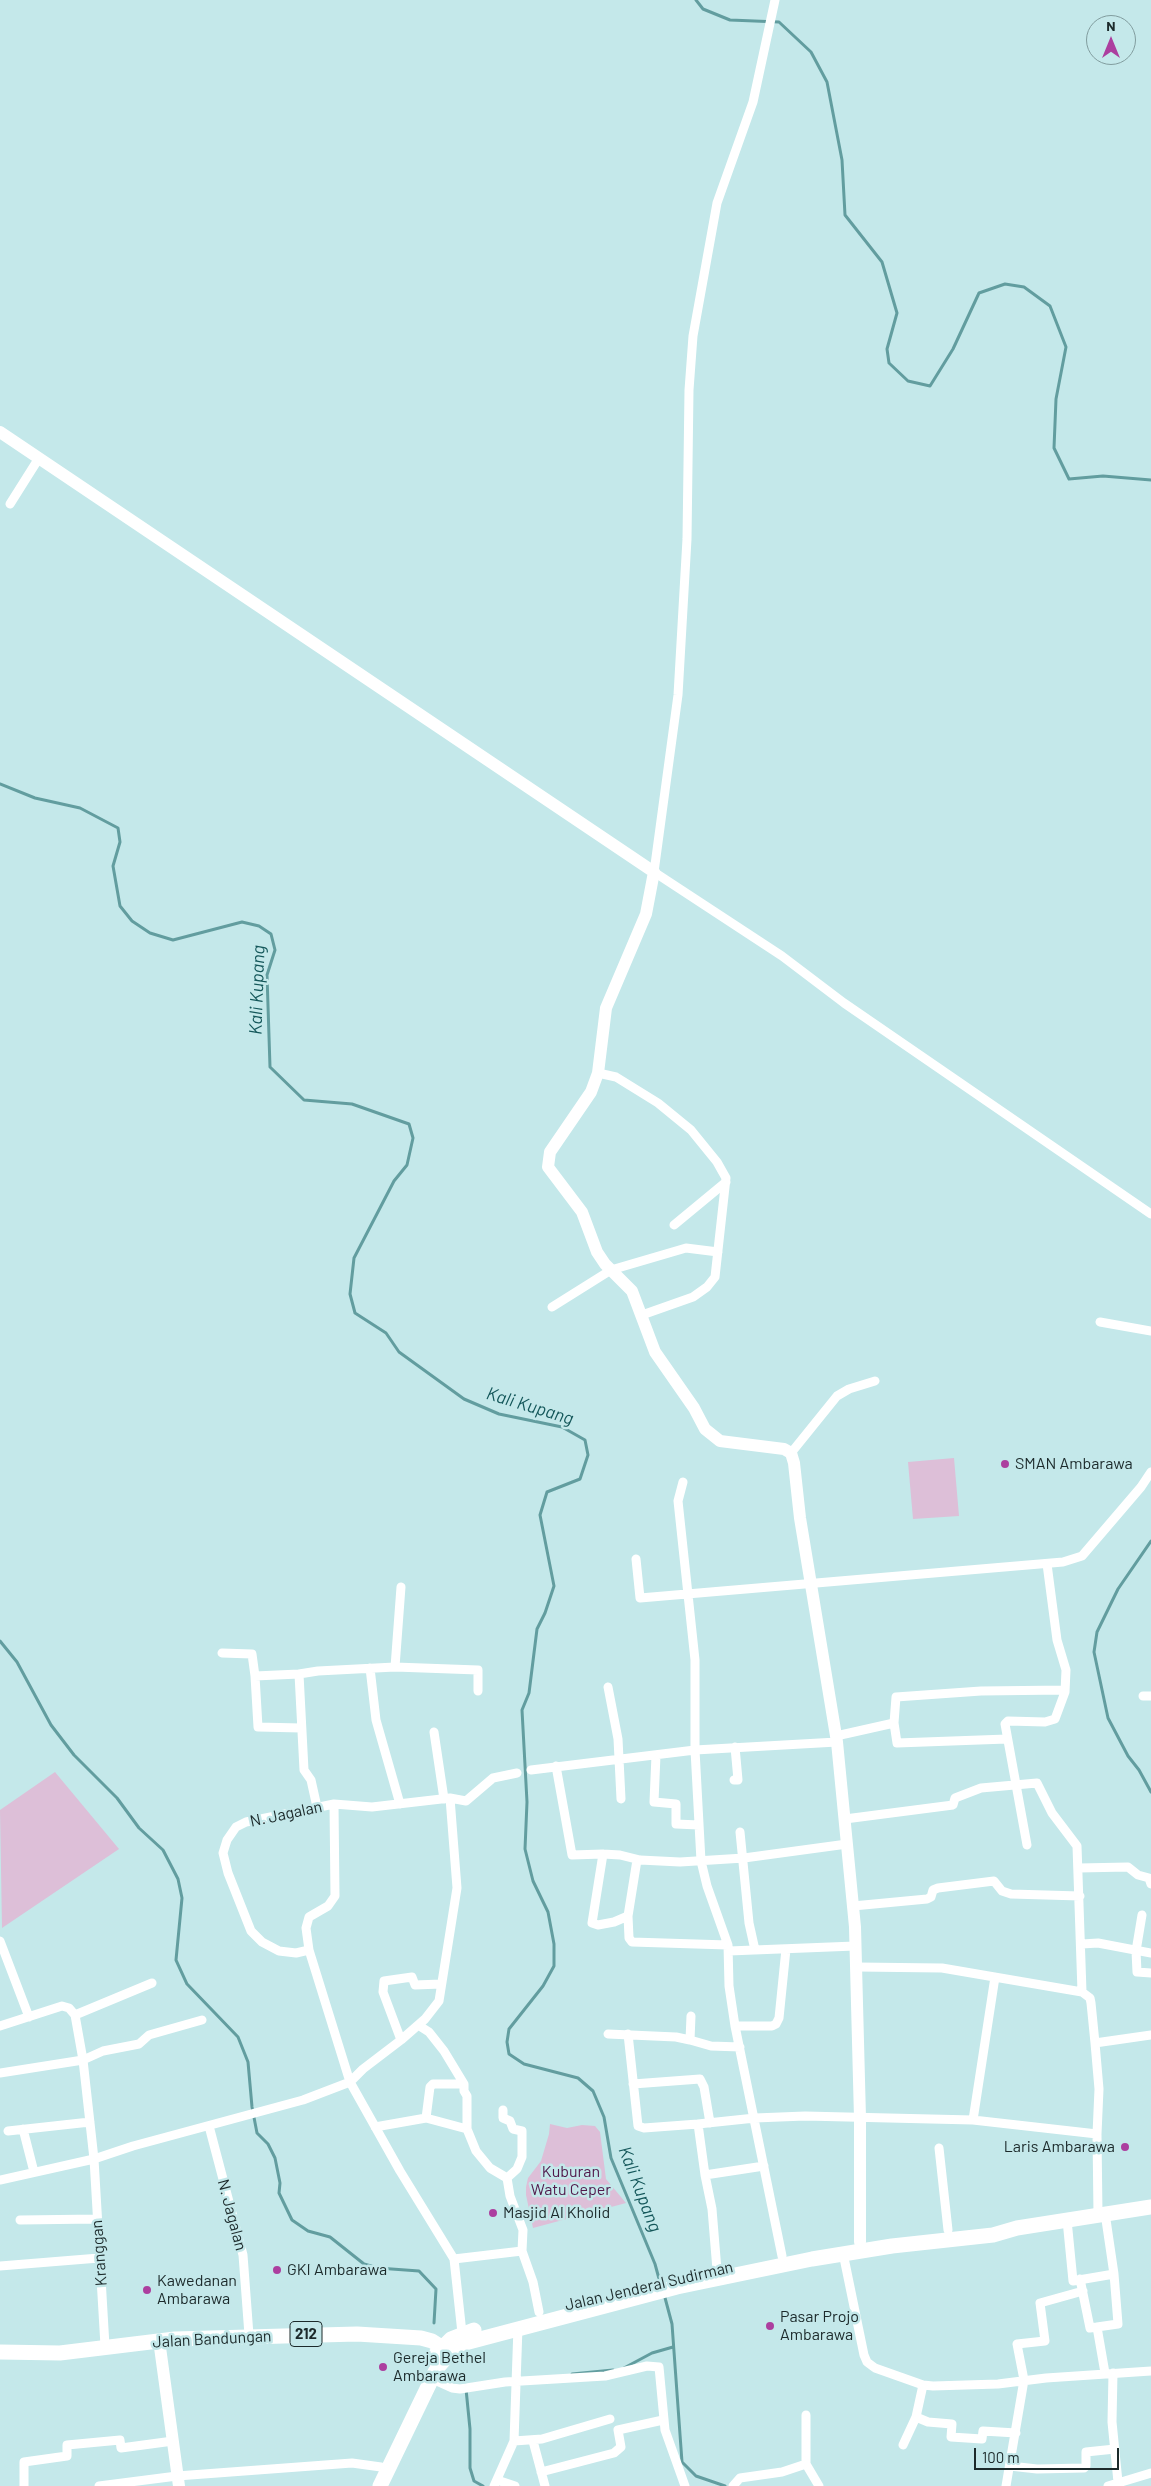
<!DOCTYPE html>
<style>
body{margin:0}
#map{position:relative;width:1151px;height:2486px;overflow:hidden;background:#c4e8ea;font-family:Barlow,sans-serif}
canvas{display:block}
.north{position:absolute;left:1086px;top:15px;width:50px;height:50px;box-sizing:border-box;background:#c4e8ea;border:1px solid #819c9e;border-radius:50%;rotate:0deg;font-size:14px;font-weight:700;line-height:20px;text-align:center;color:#1c2a2b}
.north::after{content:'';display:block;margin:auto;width:18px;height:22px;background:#ac3f9f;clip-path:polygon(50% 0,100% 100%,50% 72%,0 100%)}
.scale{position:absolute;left:974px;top:2448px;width:145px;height:22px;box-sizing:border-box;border:2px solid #1c2a2b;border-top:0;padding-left:6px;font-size:15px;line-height:18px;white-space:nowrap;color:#1c2a2b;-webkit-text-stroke:4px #c4e8ea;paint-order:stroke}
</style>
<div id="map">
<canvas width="1151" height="2486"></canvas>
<div class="north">N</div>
<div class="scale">100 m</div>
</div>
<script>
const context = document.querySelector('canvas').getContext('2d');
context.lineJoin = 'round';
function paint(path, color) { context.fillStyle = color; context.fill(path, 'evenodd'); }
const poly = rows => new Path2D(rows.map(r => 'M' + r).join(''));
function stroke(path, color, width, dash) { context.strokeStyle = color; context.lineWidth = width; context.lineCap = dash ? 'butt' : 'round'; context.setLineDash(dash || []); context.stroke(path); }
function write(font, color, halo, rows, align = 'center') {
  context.font = font + ' Barlow,sans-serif'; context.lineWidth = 5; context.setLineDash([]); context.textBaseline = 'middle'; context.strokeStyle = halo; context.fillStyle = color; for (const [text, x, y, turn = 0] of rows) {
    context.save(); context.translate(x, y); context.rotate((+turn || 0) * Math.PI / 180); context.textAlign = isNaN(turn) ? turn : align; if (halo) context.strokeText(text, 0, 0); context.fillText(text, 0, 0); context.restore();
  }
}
const green = poly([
 [954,1458,959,1516,913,1519,908,1462],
 [55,1772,119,1849,2,1928,0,1810],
 [550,2124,567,2128,582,2125,595,2126,600,2132,606,2179,626,2203,533,2228,526,2195,526,2187,528,2178,541,2161,549,2134]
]);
const stream = poly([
 [696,0,703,9,730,20,779,22,811,52,827,82,842,160,845,215,882,262,897,313,887,349,889,363,908,381,930,386,953,349,979,293,1005,284,1024,287,1050,306,1066,347,1056,399,1054,448,1069,479,1103,476,1151,480],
 [0,784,35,798,80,808,118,828,120,842,113,866,120,906,132,921,150,933,173,940,242,922,259,926,271,934,275,950,267,975,270,1067,304,1100,352,1104,409,1124,413,1138,407,1165,394,1181,354,1258,350,1294,355,1313,386,1333,399,1352,464,1399,499,1414,562,1427,585,1440,588,1455,580,1479,547,1492,540,1515,554,1586,545,1613,537,1629,529,1693,522,1710,527,1802,525,1849,533,1881,548,1912,554,1944,554,1966,543,1986,509,2029,507,2042,509,2054,524,2064,578,2078,593,2091,604,2117,611,2158,655,2264,661,2286],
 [1151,1541,1118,1589,1097,1632,1094,1652,1108,1718,1128,1756,1139,1770,1151,1792],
 [0,1641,17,1662,51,1725,74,1755,117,1798,139,1828,163,1850,178,1879,182,1898,176,1960,187,1984,238,2037,248,2062,252,2107,257,2133,268,2144,275,2158,280,2183,279,2193,292,2220,308,2231,330,2237,364,2264,378,2268,419,2271,436,2289,434,2323],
 [664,2294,672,2324,682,2462,696,2476,725,2486],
 [624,2368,652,2353,673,2347],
 [572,2374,613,2370],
 [466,2389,470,2429,470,2468,474,2481,483,2486]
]);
const street = poly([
 [775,0,753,102,717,203,693,336,689,390,687,539,678,695,654,872,782,956,844,1003,1151,1214],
 [10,504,39,458],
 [598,1073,616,1077,658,1103,691,1130,717,1162,726,1178,715,1277,707,1287,693,1297,642,1315],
 [674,1225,726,1182],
 [552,1307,611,1270,686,1248,718,1252],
 [1100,1322,1151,1331],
 [791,1453,837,1396,849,1389,875,1381],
 [683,1482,678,1501,695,1660,695,1750,701,1861,707,1886,728,1945,729,1986,735,2026,782,2256],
 [636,1559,640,1598,1063,1562,1082,1556,1141,1487,1151,1472],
 [222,1653,252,1654,255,1676],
 [395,1667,401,1587],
 [370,1668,376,1720,400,1804],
 [299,1674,255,1676,258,1727,301,1728],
 [608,1687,618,1739,621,1799],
 [1143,1696,1151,1696],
 [434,1732,444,1799],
 [836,1736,894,1723],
 [1007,1739,897,1743,894,1723,896,1697,981,1691,1065,1690],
 [656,1755,654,1802,676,1804,676,1824,699,1825],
 [556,1766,572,1855,603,1854,620,1855,640,1860,680,1862,744,1858,847,1844],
 [531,1770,695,1750,837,1742],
 [734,1780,738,1780,735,1747],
 [334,1804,335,1896,328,1906,309,1917,306,1928,309,1950,350,2082,400,2171,454,2259,462,2333],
 [317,1807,311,1780,304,1770,299,1674,318,1671,395,1667,478,1670,478,1691],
 [845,1819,953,1805,955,1798,981,1788,1037,1783,1052,1813,1077,1846,1082,1992],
 [740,1832,749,1923,755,1950],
 [1027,1845,1005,1724,1008,1721,1045,1722,1055,1719,1065,1692,1066,1670,1057,1640,1047,1564],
 [603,1854,592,1923,598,1925,614,1922,628,1916],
 [637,1860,628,1916,629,1938,632,1942,728,1945],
 [1079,1868,1128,1867,1138,1875,1149,1878,1151,1884],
 [853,1906,927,1899,931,1897,933,1890,938,1888,994,1881,1002,1891,1011,1894,1080,1896],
 [1142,1915,1136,1951,1137,1972,1151,1973],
 [0,1941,29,2017],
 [1082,1944,1098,1943,1151,1953],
 [309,1950,296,1953,279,1951,262,1942,251,1931,228,1873,223,1853,227,1840,236,1827,246,1822,334,1804,372,1807,450,1798,466,1801,493,1778,517,1773],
 [729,1951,855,1946],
 [857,1967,942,1968,1082,1992,1090,1998,1091,2003,1095,2043],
 [995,1977,973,2120,1097,2134],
 [418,2025,429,2032,444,2051,464,2084,464,2091,467,2096,467,2129,476,2151,490,2168,507,2178,510,2196,523,2230,522,2251,533,2282,539,2312],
 [0,2026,62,2006,69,2008,75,2015],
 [735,2026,772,2026,776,2024,779,2018,786,1949],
 [608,2034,676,2037,690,2040,691,2016],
 [628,2034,638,2126,644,2128,698,2124],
 [401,2040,383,1992,384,1981,412,1977,415,1985,441,1984],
 [690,2040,711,2046,740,2047],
 [0,2073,83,2060,103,2051,139,2044,149,2035,202,2020],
 [633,2084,700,2079,704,2087,710,2123],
 [503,2110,503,2118,510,2121,513,2129,522,2131,522,2157,517,2169,507,2178],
 [426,2118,430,2087,433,2084,464,2084],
 [209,2126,243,2255,249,2335],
 [375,2127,426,2118,467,2129],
 [23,2129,34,2172],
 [8,2131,90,2122],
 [939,2148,948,2230],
 [705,2175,764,2166],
 [0,2180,94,2159,133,2146,303,2100,350,2082,363,2069,401,2040,425,2019,439,2001,457,1888,450,1798],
 [1098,2214,1097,2134,1099,2089,1095,2043,1151,2035],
 [20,2220,97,2219],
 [1067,2220,1073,2281,1114,2274],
 [843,2253,864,2355,867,2362,875,2368,923,2385,933,2386,998,2384,1046,2378,1151,2371],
 [454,2259,522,2251],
 [0,2266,99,2258],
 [717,2270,712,2209,705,2175,698,2124,755,2118,805,2116,973,2120],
 [1080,2279,1090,2328,1118,2324,1114,2274,1105,2213],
 [1097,2327,1105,2373],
 [105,2346,94,2159,83,2060,75,2015,152,1983],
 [1113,2373,1112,2422,1118,2482],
 [432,2379,452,2388,460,2389,505,2382,605,2376,647,2366,659,2367,665,2430,685,2486],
 [806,2415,806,2464,819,2486],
 [916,2417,928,2422,952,2424,951,2437,982,2439,983,2431,1016,2433],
 [514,2441,542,2439,610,2419],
 [533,2441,545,2486],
 [903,2445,916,2417,923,2385],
 [1010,2466,1037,2469,1084,2468,1086,2466,1086,2452,1115,2449],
 [541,2472,614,2453,621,2447,618,2430,663,2420],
 [497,2480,515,2486],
 [24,2486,24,2462,67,2456,67,2445,120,2440,121,2448,173,2441],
 [99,2486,177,2476,352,2463,381,2467],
 [494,2486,514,2441,518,2327],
 [733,2486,740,2478,782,2472,806,2464],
 [1006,2486,1024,2380,1017,2344,1045,2341,1040,2303,1083,2291],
 [1108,2486,1151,2473]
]);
const secondary = poly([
 [0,432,654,872,646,914,606,1008,598,1073,591,1092,550,1152,548,1167,582,1212,597,1252,605,1264,632,1291,655,1352,694,1408,705,1429,720,1441,784,1449,791,1453,794,1463,800,1518,837,1742,855,1927,860,2118,860,2242],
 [159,2340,179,2486]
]);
const primary = poly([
 [0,2352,60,2353,175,2339,357,2334,421,2338,432,2341,449,2352],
 [434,2356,451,2339,474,2330],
 [380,2486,437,2368,450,2353,465,2343,677,2287,812,2259,892,2246,993,2235,1017,2228,1151,2207]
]);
const markers = [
 [1005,1464,5,"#ac3f9f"],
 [1125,2147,5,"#ac3f9f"],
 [493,2213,5,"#ac3f9f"],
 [277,2270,5,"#ac3f9f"],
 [147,2290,5,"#ac3f9f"],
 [770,2326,5,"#ac3f9f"],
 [383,2367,5,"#ac3f9f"]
];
const shields = [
 [306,2334,32]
];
const shieldNames = [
 ["212",306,2334]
];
const poiNames = [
 ["SMAN Ambarawa",1015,1464],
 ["Laris Ambarawa",1115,2147,"right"],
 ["Masjid Al Kholid",503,2213],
 ["GKI Ambarawa",287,2270],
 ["Kawedanan",157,2281],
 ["Ambarawa",157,2299],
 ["Pasar Projo",780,2317],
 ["Ambarawa",780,2335],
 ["Gereja Bethel",393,2358],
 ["Ambarawa",393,2376]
];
const streetNames = [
 ["N. Jagalan",286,1814,-12],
 ["N. Jagalan",232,2215,75],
 ["Kranggan",99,2253,-94],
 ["Jalan Jenderal Sudirman",649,2286,-13],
 ["Jalan Bandungan",212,2339,-3]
];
const parkNames = [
 ["Kuburan",571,2172],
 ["Watu Ceper",571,2190]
];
const waterNames = [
 ["Kali Kupang",257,990,-88],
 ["Kali Kupang",530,1406,17],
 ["Kali Kupang",640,2189,69]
];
paint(green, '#ddbfd8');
stroke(stream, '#629d9f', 3);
stroke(street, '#fff', 9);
stroke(secondary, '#fff', 12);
stroke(primary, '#fff', 15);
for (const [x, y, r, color] of markers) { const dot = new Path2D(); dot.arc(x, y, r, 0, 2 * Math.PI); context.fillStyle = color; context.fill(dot); stroke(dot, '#c4e8ea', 2); }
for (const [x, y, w] of shields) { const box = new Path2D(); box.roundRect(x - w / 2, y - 12.5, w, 25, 4); context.fillStyle = '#c4e8ea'; context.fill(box); stroke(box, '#1c2a2b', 1); }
write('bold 15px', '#1c2a2b', null, shieldNames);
write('16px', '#1c2a2b', '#c4e8ea', poiNames, 'left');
write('16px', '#1c2a2b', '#c4e8ea', streetNames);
write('16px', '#51194b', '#c4e8ea', parkNames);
write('italic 18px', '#14575a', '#c4e8ea', waterNames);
</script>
